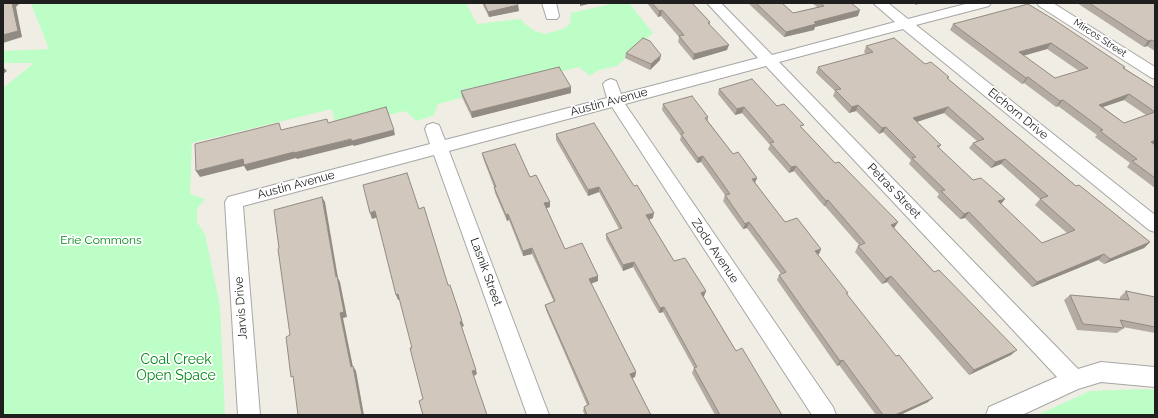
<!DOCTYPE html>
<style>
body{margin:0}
#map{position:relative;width:1158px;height:418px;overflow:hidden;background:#f0ede4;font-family:Raleway,sans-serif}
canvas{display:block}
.frame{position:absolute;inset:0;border:4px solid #1f1f1f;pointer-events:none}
</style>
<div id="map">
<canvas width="1158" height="418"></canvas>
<div class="frame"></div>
</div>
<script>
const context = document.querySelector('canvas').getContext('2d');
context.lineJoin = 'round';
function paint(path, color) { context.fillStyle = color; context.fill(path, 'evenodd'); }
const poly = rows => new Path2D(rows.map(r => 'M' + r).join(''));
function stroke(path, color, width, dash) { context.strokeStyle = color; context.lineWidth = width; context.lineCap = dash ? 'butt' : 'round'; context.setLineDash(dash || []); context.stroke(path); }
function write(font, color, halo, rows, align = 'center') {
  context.font = font + ' Raleway,sans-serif'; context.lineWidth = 3.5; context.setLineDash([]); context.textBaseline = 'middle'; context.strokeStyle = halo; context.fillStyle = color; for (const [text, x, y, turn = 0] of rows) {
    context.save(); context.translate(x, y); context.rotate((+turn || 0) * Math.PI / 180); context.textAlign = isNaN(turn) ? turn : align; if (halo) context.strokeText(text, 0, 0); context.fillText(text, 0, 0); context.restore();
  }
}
const park = poly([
 [33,3,466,3,477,24,521,19,525,24,535,31,545,34,566,28,570,23,571,13,615,3,629,3,653,33,617,66,599,70,590,76,579,67,438,104,434,115,417,121,405,111,336,128,332,109,192,143,190,194,205,199,197,209,197,222,205,234,220,306,225,415,3,415,3,88,34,63,3,63,3,51,49,49,31,4],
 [1148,389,1155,390,1155,415,1037,415,1090,391]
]);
const street = poly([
 [542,3,556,3,559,16,557,19,547,19,542,3],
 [707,3,721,3,772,55,895,22,873,3,888,3,908,19,969,3,991,3,989,6,916,25,1155,215,1155,232,1149,230,903,29,779,62,1078,369,1101,362,1155,367,1155,387,1101,382,1078,389,1022,415,986,415,989,407,1057,377,766,66,625,104,833,407,836,415,812,415,612,107,449,151,549,415,527,415,434,155,243,206,260,415,238,415,225,202,228,197,430,144,425,129,427,125,433,123,439,125,445,140,607,98,603,84,606,81,611,79,616,81,621,94,758,58,707,3],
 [1037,3,1053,3,1155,67,1155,79,1150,77,1039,6,1037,3]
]);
const wall = poly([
 [482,3,517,3,518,5,519,11,489,17],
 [647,3,692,3,710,22,710,25,727,50,693,60,678,42,679,37,661,16,658,17],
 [748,3,782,3,793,13,817,7,812,3,851,3,858,16,815,27,814,30,784,37],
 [1077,3,1155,3,1155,51,1147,46,1144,47],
 [1028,4,1125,67,1124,68,1155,88,1154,144,1155,145,1155,188,1127,167,1130,163,1095,137,1097,135,1058,106,1056,107,1024,83,1022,84,950,30,953,24],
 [1047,49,1079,71,1055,78,1023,56],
 [1124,100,1146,115,1124,123,1103,107],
 [866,46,925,64,949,77,948,79,1076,186,1150,242,1144,248,1104,264,1098,260,1032,287,965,218,960,219,937,197,939,194,909,164,911,160,883,132,879,134,856,111,849,113,833,96,835,91,816,73,818,67,866,54,864,52],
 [944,113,977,141,973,143,969,148,991,168,1001,164,1040,199,1035,205,1067,233,1042,243,1001,204,1005,199,973,180,939,148,941,145,917,122],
 [626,53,660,60,650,70,625,58],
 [571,87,571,93,472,118,462,97,461,91],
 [719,89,777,106,803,129,835,163,898,222,894,228,1011,355,969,375,887,282,882,284,855,252,858,246,859,245,825,206,824,206,794,171,789,173,768,149,770,145,742,113,735,115,718,94],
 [663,104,708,117,708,121,785,222,821,249,819,254,817,255,928,402,900,415,876,415,839,365,837,366,777,280,779,275,781,274,747,228,743,229,723,201,725,195,701,162,697,163,680,140,681,136,662,110],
 [556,134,653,218,649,220,674,261,706,291,704,296,704,297,736,351,782,415,715,415,692,373,694,368,663,312,659,313,633,267,623,271,606,239,606,234,619,229,599,192,588,196,556,140],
 [482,153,530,177,550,207,546,208,565,249,598,281,591,284,636,372,635,377,632,378,651,415,585,415,583,411,584,407,587,405,546,310,545,305,554,302,532,254,523,256,509,220,507,221,495,193,494,187,483,158],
 [1126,291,1155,297,1155,333,1123,327,1124,328,1117,333,1077,330,1064,300,1070,295,1120,299,1120,297]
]);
const shadedWall = poly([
 [12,3,20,3,16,7,22,37,3,43,3,35],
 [580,3,593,3,580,6],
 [916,3,922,3,915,5],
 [518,5,519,11,489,17,488,12],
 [662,10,661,16,658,17,659,11],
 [860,10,858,16,815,27,814,30,784,37,786,32,814,22],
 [1152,40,1147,46,1144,47,1148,41],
 [1051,43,1047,49,1015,58,1019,52],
 [729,45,727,50,693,60,694,54],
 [661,55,660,60,650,70,651,64],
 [3,67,7,71,3,74],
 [1028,77,1024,83,1022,84,1026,78],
 [571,87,571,93,472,118,471,112],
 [1129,94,1124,100,1094,110,1099,105],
 [1063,100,1058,106,1056,107,1060,101],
 [858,105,856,111,849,113,852,107],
 [744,107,742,113,735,115,737,109],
 [948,107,944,113,910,124,913,118],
 [886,127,883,132,879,134,882,128],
 [394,130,395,135,354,146,353,145,297,159,296,158,247,171,244,166,200,177,196,171,243,159,294,152],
 [1155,140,1155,144,1145,148,1151,142],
 [703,156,701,162,697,163,698,158],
 [1005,159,1001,164,991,168,995,162],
 [796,166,794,171,789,173,791,167],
 [757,178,755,183,752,179],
 [599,187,599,192,588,196,588,190],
 [322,197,325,202,338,278,340,282,347,317,343,318,354,372,351,367,340,313,336,277],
 [1005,199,1000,205,998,201],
 [828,200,825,206,824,206,826,201],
 [550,202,550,207,544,209,544,203],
 [375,211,378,217,372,219,370,213],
 [969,212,965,218,960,219,964,214],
 [654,213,653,218,645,221,646,215],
 [508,214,509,220,507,221,506,215],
 [749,222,747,228,743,229,745,224],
 [898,222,894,228,887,230,891,225],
 [1150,242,1144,248,1104,264,1110,259],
 [532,248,532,254,523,256,523,251],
 [821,249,819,254,812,257,815,251],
 [1104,254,1098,260,1032,287,1037,282],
 [634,262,633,267,623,271,623,265],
 [598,276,598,281,589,284,589,279],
 [891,276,887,282,882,284,886,279],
 [706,291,704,296,700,298,701,293],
 [398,294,400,299,398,300,396,295],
 [664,307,663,312,659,313,660,308],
 [462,321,464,326,462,327,460,322],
 [1017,350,1011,355,969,375,974,370],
 [843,360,839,365,837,366,840,361],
 [353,366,356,371,364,415,362,415],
 [476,370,477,374,474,376,472,371],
 [636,372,635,377,630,379,630,374],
 [933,398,928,402,900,415,895,415]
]);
const building = poly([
 [3,3,12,3,18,31,3,35,3,3],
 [484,3,517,3,518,5,488,12,484,3],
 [652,3,692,3,710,22,708,23,729,45,694,54,679,36,684,35,662,10,659,11,652,3],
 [756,3,782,3,793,13,824,6,820,3,851,3,860,10,814,22,816,24,786,32,756,3],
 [1089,3,1155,3,1155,42,1152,40,1148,41,1089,3],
 [1028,4,1053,19,1125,67,1123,68,1155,88,1155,112,1129,94,1099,105,1124,123,1155,112,1155,140,1151,142,1155,145,1155,178,1132,161,1137,159,1100,131,1103,130,1063,100,1060,101,1028,77,1026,78,953,24,1028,4],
 [1051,43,1088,68,1055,78,1019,52,1051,43],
 [643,38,650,41,661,55,651,64,626,53,643,38],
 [894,38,925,64,931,62,949,77,947,78,1076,186,1079,185,1150,242,1110,259,1104,254,1037,282,969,212,964,214,941,191,945,190,912,158,916,157,886,127,882,128,858,105,852,107,835,90,841,89,818,67,873,52,866,46,894,38],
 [948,107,984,139,973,143,995,162,1005,159,1048,196,1040,199,1075,230,1042,243,998,201,1005,199,981,178,973,180,937,146,941,145,913,118,948,107],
 [559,67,571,87,471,112,461,91,559,67],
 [752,79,777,106,784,104,804,125,800,126,835,163,839,162,898,222,891,225,934,272,939,270,1017,350,974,370,891,276,886,279,858,246,865,243,828,200,826,201,796,166,791,167,770,143,774,142,744,107,737,109,719,89,752,79],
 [692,96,708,117,705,118,733,154,738,152,757,178,752,179,785,222,797,218,821,249,815,251,848,293,846,293,896,356,899,355,933,398,895,415,883,415,843,360,840,361,779,275,786,272,749,222,745,224,725,195,730,194,703,156,698,158,681,134,684,133,663,104,692,96],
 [386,107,394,130,352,141,351,139,294,153,294,152,244,165,243,159,196,171,195,144,279,123,281,130,327,119,328,123,386,107],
 [594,123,634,186,637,185,654,213,646,215,674,261,685,258,706,291,701,293,736,351,742,348,782,415,720,415,694,368,697,367,664,307,660,308,634,262,623,265,606,234,622,228,599,187,588,190,556,134,594,123],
 [515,144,530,177,536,175,550,202,544,203,565,249,582,243,598,276,589,279,636,372,630,374,651,415,587,415,584,407,589,404,545,305,555,301,532,248,523,251,508,214,506,215,494,187,496,187,482,153,515,144],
 [407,173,419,209,424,207,448,285,450,285,462,321,460,322,476,370,472,371,487,415,423,415,419,401,423,399,410,348,412,348,398,294,396,295,375,211,370,213,363,185,407,173],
 [322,197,336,277,337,276,344,312,340,313,351,367,353,366,362,415,298,415,293,376,291,377,286,337,290,335,278,249,279,248,274,210,322,197],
 [1126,291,1155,297,1155,327,1120,320,1124,328,1083,324,1070,295,1129,300,1126,291]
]);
const farStreetnames = [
 ["Mircos Street",1100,38,33]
];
const streetNames = [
 ["Austin Avenue",609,102,-15],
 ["Eichorn Drive",1018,114,39],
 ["Austin Avenue",296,185,-15],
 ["Petras Street",894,191,46],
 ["Zodo Avenue",715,251,56],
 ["Lasnik Street",486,272,70],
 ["Jarvis Drive",241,308,-94]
];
const parkNames = [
 ["Erie Commons",101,240]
];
const nearParknames = [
 ["Coal Creek",176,360],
 ["Open Space",176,376]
];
paint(park, '#bdfec6');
stroke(street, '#a6a6a6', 2);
paint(street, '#fff');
paint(wall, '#b4aba2');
paint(shadedWall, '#928b84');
paint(building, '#d1c7bc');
stroke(building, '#928b84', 1);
write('10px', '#1f1f1f', '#fff', farStreetnames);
write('12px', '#1f1f1f', '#fff', streetNames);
write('12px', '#018816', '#fff', parkNames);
write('14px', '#018816', '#fff', nearParknames);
</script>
